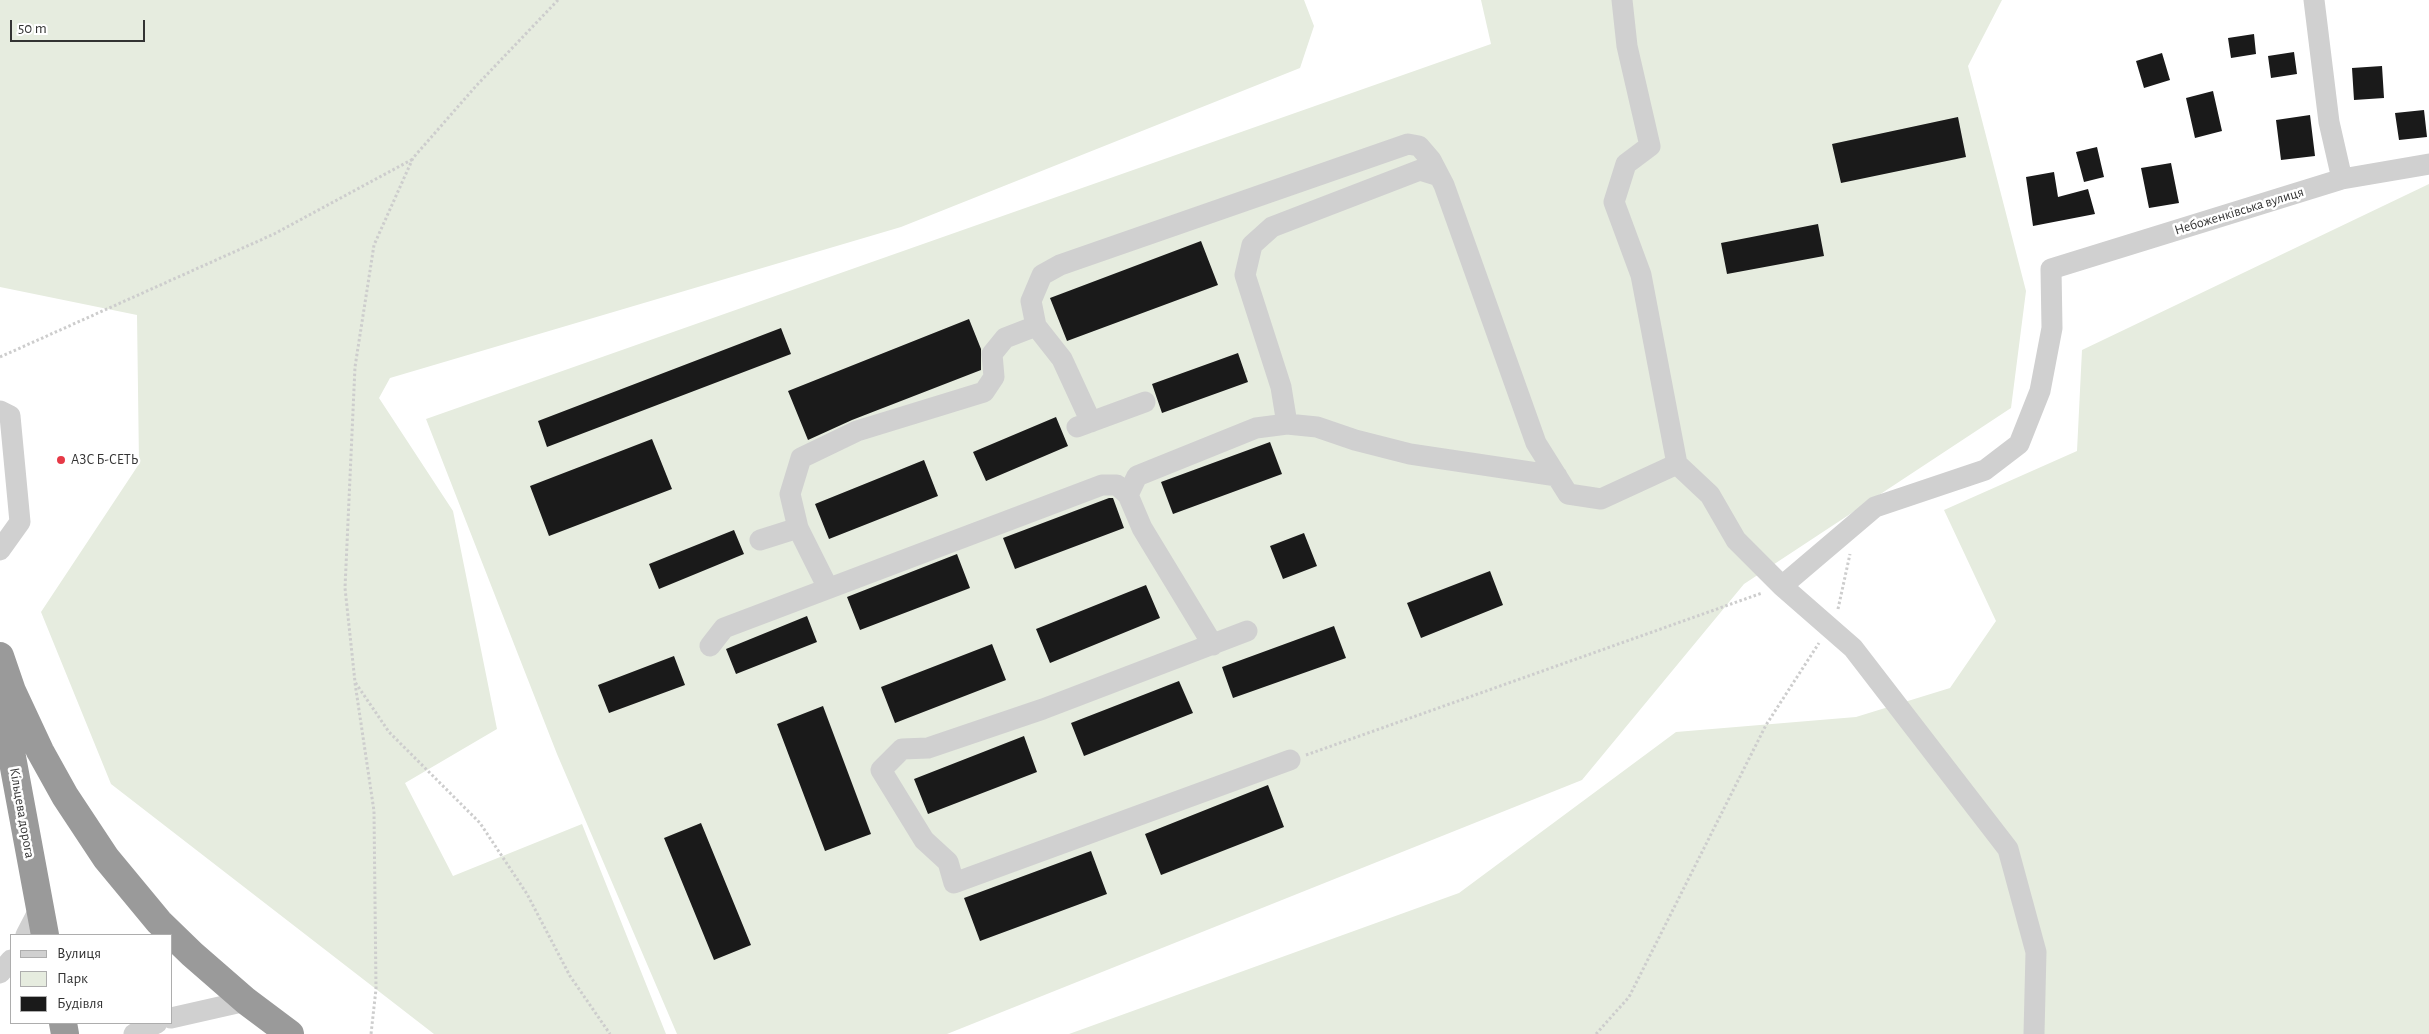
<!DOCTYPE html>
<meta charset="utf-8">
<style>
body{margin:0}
#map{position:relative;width:2429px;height:1034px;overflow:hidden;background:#fff;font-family:"Alegreya Sans",sans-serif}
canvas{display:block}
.legend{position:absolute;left:10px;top:934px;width:162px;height:90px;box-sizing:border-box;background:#fff;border:1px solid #adadad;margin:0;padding:6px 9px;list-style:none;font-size:15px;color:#333}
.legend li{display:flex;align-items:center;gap:10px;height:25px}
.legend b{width:25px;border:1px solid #adadad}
.scale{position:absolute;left:10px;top:20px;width:135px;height:22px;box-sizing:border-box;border:2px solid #333;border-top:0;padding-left:6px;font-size:15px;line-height:18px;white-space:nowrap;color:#333;-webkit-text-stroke:4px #fff;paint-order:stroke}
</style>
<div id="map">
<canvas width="2429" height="1034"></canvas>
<ul class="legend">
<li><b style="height:6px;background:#d0d0d0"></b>Вулиця</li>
<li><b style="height:14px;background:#e6ecdf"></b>Парк</li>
<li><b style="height:14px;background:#1a1a1a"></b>Будівля</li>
</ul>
<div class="scale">50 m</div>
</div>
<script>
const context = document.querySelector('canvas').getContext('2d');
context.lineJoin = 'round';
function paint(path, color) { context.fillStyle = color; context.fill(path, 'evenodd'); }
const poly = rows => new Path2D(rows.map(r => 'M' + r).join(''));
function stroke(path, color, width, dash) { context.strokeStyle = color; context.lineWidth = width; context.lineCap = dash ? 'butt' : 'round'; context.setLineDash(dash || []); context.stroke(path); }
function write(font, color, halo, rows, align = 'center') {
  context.font = font + ' "Alegreya Sans",sans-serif'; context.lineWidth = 5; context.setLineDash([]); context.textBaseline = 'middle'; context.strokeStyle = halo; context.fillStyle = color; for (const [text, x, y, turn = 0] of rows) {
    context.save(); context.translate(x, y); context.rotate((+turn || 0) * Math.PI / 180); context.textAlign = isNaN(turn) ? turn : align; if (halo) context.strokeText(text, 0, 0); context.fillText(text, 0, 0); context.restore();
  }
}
const green = poly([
 [0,0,1304,0,1314,26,1300,68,901,227,390,378,379,398,453,511,497,729,405,783,453,876,582,824,666,1034,434,1034,111,784,41,612,139,464,137,315,0,287],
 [1481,0,2002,0,1968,66,2026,291,2011,408,1744,584,1582,780,947,1034,677,1034,557,754,426,419,1491,44],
 [2429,184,2429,1034,1069,1034,1459,893,1676,732,1856,717,1950,688,1996,621,1944,510,2077,451,2082,350]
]);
const building = poly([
 [2254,34,2256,54,2231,58,2228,38],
 [2294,52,2297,74,2271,78,2268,56],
 [2162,53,2170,80,2144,88,2136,61],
 [2382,66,2384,98,2354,100,2352,68],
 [2213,91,2222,131,2195,138,2186,98],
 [2424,110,2427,137,2399,140,2395,113],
 [2310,115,2315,156,2281,160,2276,120],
 [1958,117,1966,157,1841,183,1832,144],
 [2097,147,2104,177,2084,182,2076,152],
 [2171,163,2179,203,2149,208,2141,168],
 [2054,172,2058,197,2088,189,2095,214,2033,226,2026,177],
 [1818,224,1824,256,1727,274,1721,243],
 [1201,241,1218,285,1067,341,1050,298],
 [969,319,981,349,981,370,852,420,808,440,788,391],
 [781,328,791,354,547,447,538,421],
 [1238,353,1248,382,1162,413,1152,384],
 [1056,417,1068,446,986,481,973,452],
 [652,439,672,489,549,536,530,486],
 [1270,442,1282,474,1173,514,1161,482],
 [924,460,938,496,829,539,815,504],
 [1109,498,1113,498,1124,528,1015,569,1003,538],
 [734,530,744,554,659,589,649,564],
 [1304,533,1317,566,1283,579,1270,546],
 [957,554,970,588,860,630,847,597],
 [1490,571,1503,605,1421,638,1407,603],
 [1146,585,1160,618,1050,663,1036,629],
 [807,616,817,642,736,674,726,649],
 [1334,626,1346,658,1233,698,1222,667],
 [992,644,1006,680,895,723,881,687],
 [674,656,685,685,609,713,598,685],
 [1179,681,1193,713,1084,756,1071,723],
 [823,706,871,834,825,851,777,724],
 [1024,736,1037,772,928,814,914,779],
 [1268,785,1284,827,1161,875,1145,834],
 [701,823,751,945,714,960,664,838],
 [1091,851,1107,894,980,941,964,898]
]);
const path = poly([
 [558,0,476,86,413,158,374,245,355,367,345,588,355,682,389,732,480,823,527,894,570,976,610,1034],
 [0,357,274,234,413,159],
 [1838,609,1850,554],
 [355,683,374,811,376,989,371,1034],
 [1306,755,1762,593],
 [1596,1034,1629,997,1766,725,1819,643]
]);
const minor = poly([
 [1622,0,1627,46,1650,146,1626,164,1614,202,1641,275,1677,464],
 [2314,0,2329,122,2342,179],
 [0,411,10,416,20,522,0,550],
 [1091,422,1062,359,1036,326,1031,301,1042,275,1060,265,1408,144,1419,146,1431,160,1444,185,1536,443,1568,494,1601,499,1677,464,1710,495,1736,540,1782,586,1853,648,2008,849,2036,952,2034,1034],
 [1287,424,1281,387,1245,275,1252,245,1272,227,1420,170,1439,176],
 [1077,427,1145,402],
 [1128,495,1137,476,1256,428,1287,424,1317,427,1355,440,1410,454,1557,476],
 [760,540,798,528],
 [1782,586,1875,507,1985,470,2019,444,2040,391,2052,328,2051,269,2342,179,2429,164],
 [828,588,798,528,790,494,801,458,857,431,984,392,994,377,992,354,1005,338,1036,326],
 [1247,631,1043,709,928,748,902,749,881,770,924,840,948,862,954,883,1290,760],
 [710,646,724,628,1102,485,1117,485,1128,495,1142,528,1213,645],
 [26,935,40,908],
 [0,973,11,960],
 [171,1018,246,1001],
 [134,1034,157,1023]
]);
const highway = poly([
 [0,656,12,691,40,751,65,796,106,858,159,922,192,954,246,1001,290,1034],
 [0,692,45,935],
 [63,1023,65,1034]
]);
const markers = [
 [61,460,5,"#e63946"]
];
const streetNames = [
 ["Небоженківська вулиця",2239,211,-17],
 ["Кільцева дорога",22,813,80]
];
const poiNames = [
 ["АЗС Б-СЕТЬ",71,460]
];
paint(green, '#e6ecdf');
paint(building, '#1a1a1a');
stroke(path, '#cdcdcd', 3, [2.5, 2.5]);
stroke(minor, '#d0d0d0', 21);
stroke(highway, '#9a9a9a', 28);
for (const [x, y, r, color] of markers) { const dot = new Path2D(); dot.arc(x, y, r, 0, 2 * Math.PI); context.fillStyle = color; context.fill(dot); stroke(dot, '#fff', 2); }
write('14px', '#333', '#fff', streetNames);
write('14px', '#333', '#fff', poiNames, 'left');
</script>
